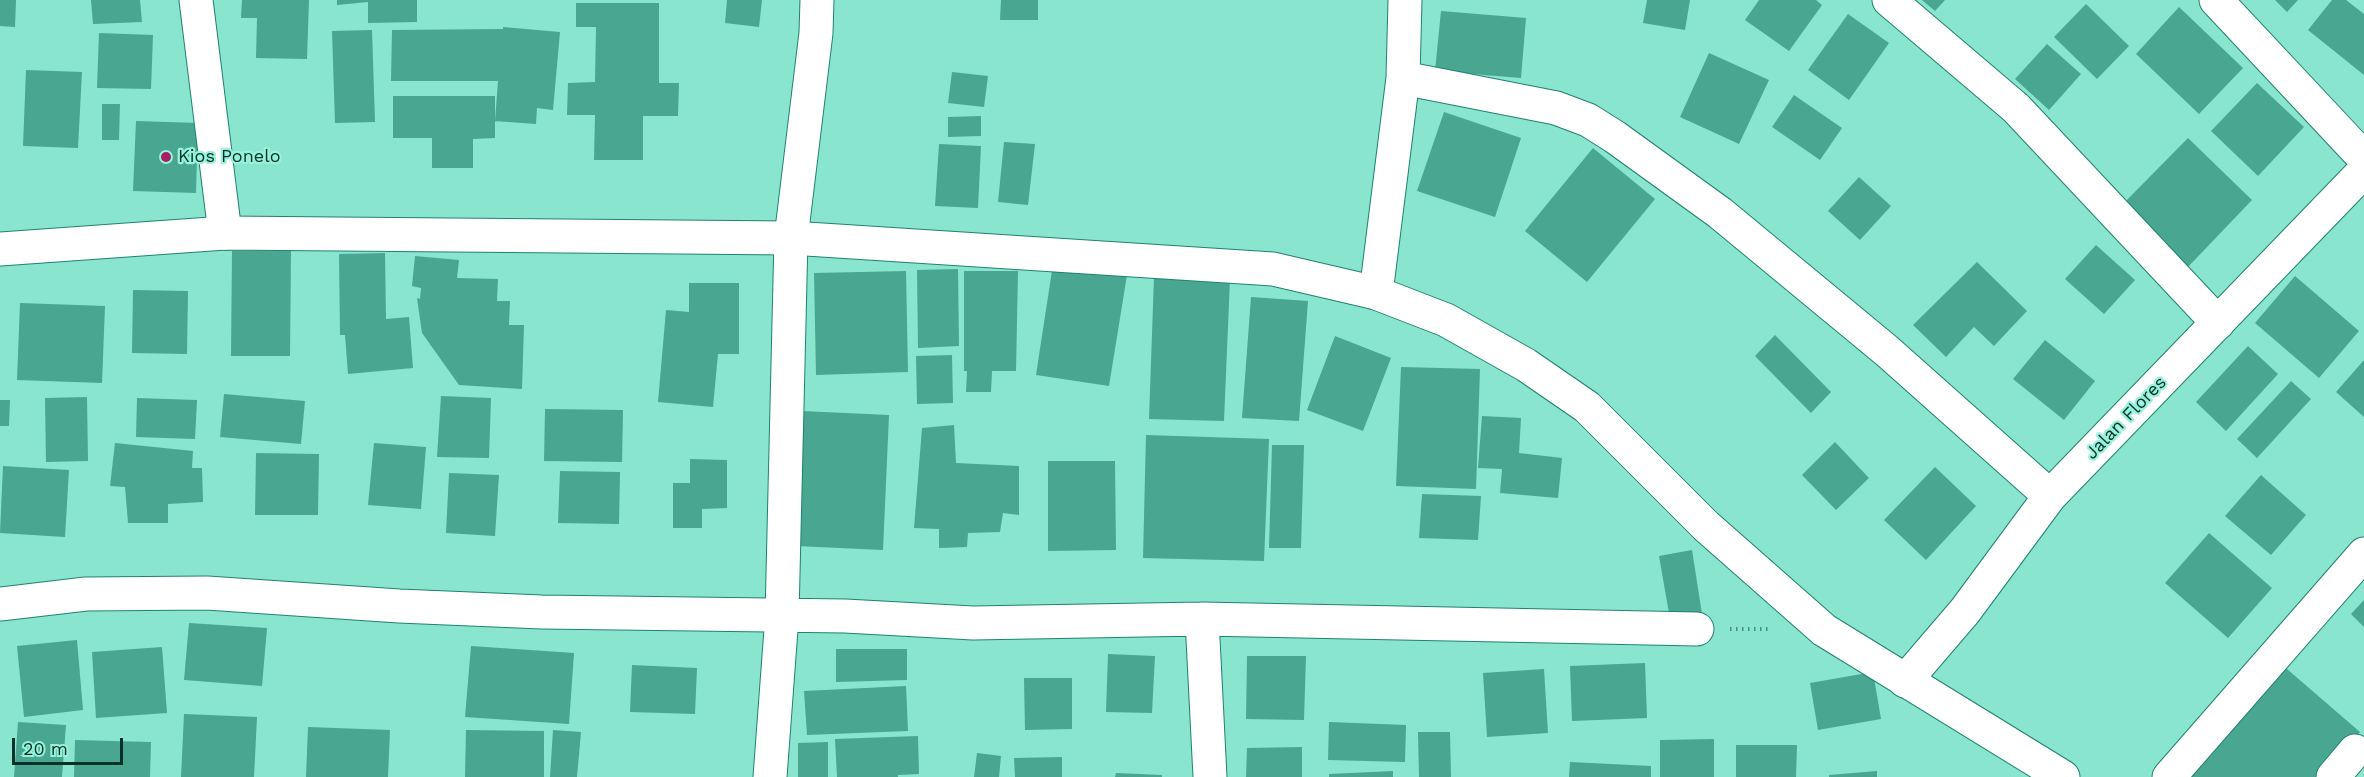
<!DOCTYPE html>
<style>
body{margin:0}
#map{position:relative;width:2364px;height:777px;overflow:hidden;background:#89e5ce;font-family:"Work Sans",sans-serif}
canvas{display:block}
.scale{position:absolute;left:12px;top:738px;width:111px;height:27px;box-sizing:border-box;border:3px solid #073129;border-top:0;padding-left:8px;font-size:18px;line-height:21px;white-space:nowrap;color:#073129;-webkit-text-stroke:4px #96f2db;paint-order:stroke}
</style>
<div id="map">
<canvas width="2364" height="777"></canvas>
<div class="scale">20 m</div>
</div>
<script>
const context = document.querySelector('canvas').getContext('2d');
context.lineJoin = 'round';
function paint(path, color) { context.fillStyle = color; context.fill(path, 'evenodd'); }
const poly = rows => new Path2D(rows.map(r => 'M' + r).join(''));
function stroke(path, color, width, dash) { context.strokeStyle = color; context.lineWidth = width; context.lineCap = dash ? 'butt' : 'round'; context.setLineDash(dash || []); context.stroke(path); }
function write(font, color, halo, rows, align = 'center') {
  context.font = font + ' "Work Sans",sans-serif'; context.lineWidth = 4.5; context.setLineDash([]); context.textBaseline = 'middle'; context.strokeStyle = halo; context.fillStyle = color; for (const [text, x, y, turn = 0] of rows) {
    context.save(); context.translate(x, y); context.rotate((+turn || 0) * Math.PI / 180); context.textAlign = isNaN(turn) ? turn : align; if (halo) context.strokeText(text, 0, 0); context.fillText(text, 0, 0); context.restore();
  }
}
const building = poly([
 [0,0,16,0,15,27,0,26],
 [91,0,140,0,142,22,93,24],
 [242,0,309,0,307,59,256,58,257,18,241,18],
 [337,0,417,0,417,22,368,23,368,2,337,5],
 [727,0,762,0,759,27,725,23],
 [1001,0,1038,0,1038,20,1000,20],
 [1647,0,1690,0,1685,30,1643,23],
 [1759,0,1816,0,1822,5,1789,51,1745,20],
 [1922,0,1945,0,1935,11],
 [2275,0,2298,0,2287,12],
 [2332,0,2346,0,2364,14,2364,75,2308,30],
 [576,3,659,3,659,83,679,83,678,116,643,116,643,160,594,160,595,115,567,115,568,83,595,82,596,27,576,27],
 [2086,4,2129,46,2097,79,2054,37],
 [2179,7,2243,68,2199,114,2136,54],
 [1441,11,1526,18,1521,78,1435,71],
 [1848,14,1889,43,1849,100,1808,70],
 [503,27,560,32,553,110,537,108,536,124,495,121,498,81,391,81,392,30,503,29],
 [372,30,375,122,335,123,332,31],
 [99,33,153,35,151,89,97,88],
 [2047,44,2081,74,2049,110,2015,79],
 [1709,53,1769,80,1739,144,1680,117],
 [26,70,82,72,78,148,23,146],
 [952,72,988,76,984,107,948,103],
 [2257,83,2304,127,2258,176,2211,131],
 [1794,95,1842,128,1820,160,1772,127],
 [393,96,495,96,495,138,473,139,473,168,432,168,432,138,393,138],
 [102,104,120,104,119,140,102,140],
 [1444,112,1521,138,1495,217,1417,191],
 [981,116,981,136,948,137,948,117],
 [136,121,198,123,196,193,133,191],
 [2188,138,2252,200,2187,268,2122,205],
 [1004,142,1035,144,1028,205,998,202],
 [939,144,981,146,978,208,935,206],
 [1593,148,1655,199,1587,282,1525,231],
 [1859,177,1891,206,1860,240,1828,211],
 [2096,245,2135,280,2104,314,2065,279],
 [232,251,291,251,290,356,231,356],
 [385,253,386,319,409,317,413,368,348,374,345,335,340,335,339,254],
 [415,256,459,260,457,278,498,279,497,301,510,301,509,325,524,325,522,389,459,385,422,333,417,298,420,299,421,288,412,286],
 [1977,262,2027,311,1994,346,1974,327,1946,357,1913,325],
 [1053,264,1127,275,1109,386,1036,375],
 [958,269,959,346,918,348,917,270],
 [906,271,908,372,816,375,814,273],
 [964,271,1018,271,1016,371,992,371,991,392,966,392,967,371,964,371],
 [2295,276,2359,331,2319,378,2255,323],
 [1154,277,1230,279,1224,421,1149,419],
 [689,283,739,283,739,354,718,354,713,407,658,402,666,310,689,312],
 [133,290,188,291,187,354,132,353],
 [1251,297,1308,301,1299,421,1242,418],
 [20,303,105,306,102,383,17,380],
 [1775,335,1831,392,1811,413,1755,356],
 [1335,336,1391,358,1363,431,1307,410],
 [2045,340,2095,381,2064,420,2013,379],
 [2248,346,2278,374,2226,431,2196,402],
 [952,355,953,403,917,404,916,356],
 [2364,360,2364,417,2336,392],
 [1401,367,1480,369,1476,489,1396,486],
 [2291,381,2311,399,2257,458,2237,439],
 [224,394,305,401,301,444,220,437],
 [441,396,491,398,489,458,437,457],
 [87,397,88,461,46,462,45,398],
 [137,398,197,400,195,439,136,437],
 [0,400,10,400,9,426,0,426],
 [545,409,623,410,622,462,544,461],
 [802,411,889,415,883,550,796,546],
 [1482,416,1521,418,1519,453,1562,458,1558,498,1500,493,1502,469,1478,468],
 [954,425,956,463,1019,466,1019,515,1003,513,1000,532,968,533,967,547,939,548,939,529,914,528,922,428],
 [1146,435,1269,439,1264,561,1143,558],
 [1835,442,1869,478,1836,510,1802,475],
 [115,443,193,451,192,468,202,468,203,502,168,504,168,523,128,523,125,487,110,486],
 [374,443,426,447,421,509,368,505],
 [1272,445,1304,445,1301,548,1269,548],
 [256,453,319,454,318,515,255,515],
 [690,459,727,460,727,508,702,509,702,528,673,528,673,483,690,483],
 [1048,461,1115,461,1116,550,1048,551],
 [3,466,69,470,65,537,0,533],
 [1935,467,1976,506,1926,560,1884,520],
 [560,471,620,472,619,524,558,523],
 [449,473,499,475,495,536,446,533],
 [2261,475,2306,515,2271,555,2225,516],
 [1422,494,1481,496,1478,540,1419,538],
 [2209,533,2272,588,2228,638,2165,583],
 [1692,550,1702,614,1670,619,1659,556],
 [2364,600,2364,627,2351,614],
 [189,623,267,628,262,686,184,680],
 [77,640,83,710,24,717,17,646],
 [471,646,574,653,569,724,465,717],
 [162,647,167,713,96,718,92,652],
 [836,649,907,649,907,680,836,682],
 [1108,654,1155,656,1152,713,1106,712],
 [1247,656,1306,656,1304,720,1246,719],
 [1645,663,1647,718,1572,721,1570,666],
 [2280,663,2360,732,2322,777,2184,777],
 [632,665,697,668,695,714,630,712],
 [1544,669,1548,733,1487,737,1483,673],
 [1873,672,1881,719,1818,730,1810,683],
 [1024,678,1072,678,1072,729,1025,730],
 [906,686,908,731,807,735,804,691],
 [184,714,257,717,254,777,181,777],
 [18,722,66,725,62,777,14,777],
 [1329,722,1406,725,1405,762,1328,760],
 [308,727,390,730,388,777,306,777],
 [466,730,544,731,544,777,465,777],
 [553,730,581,732,577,777,550,777],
 [1418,732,1450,732,1451,777,1419,777],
 [918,736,919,774,898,775,898,777,837,777,835,739],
 [1714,739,1714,777,1660,777,1660,740],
 [75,740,151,742,150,777,74,777],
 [828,742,828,777,798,777,798,743],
 [1736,745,1797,745,1796,777,1736,777],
 [1302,747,1302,777,1246,777,1247,748],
 [977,753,1001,756,999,777,974,777],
 [1062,757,1062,777,1015,777,1014,758],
 [1570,762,1651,766,1651,777,1569,777],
 [1393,771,1393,777,1329,777,1329,774],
 [1877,771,1877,777,1829,777,1829,775],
 [1116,773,1162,775,1162,777,1115,777]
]);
const path = poly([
 [1730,629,1768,629]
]);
const minor = poly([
 [196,0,225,233],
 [1889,0,2016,108,2218,323],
 [2216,0,2364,158],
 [1403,78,1556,108,1588,120,1615,137,1720,213,1887,351,2050,496],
 [1376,293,1403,78,1405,0],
 [0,604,86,594,207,593,399,606,542,612,845,616,973,623,1202,619,1697,629],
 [1202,619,1210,777],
 [1905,681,1965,611,2050,496,2364,171],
 [770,777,782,616,791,238,816,33,817,0],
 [2169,777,2364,554],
 [2333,777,2355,751]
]);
const major = poly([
 [0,249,225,233,791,238,1273,269,1376,293,1446,320,1526,365,1587,407,1706,526,1824,630,2063,777]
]);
const markers = [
 [166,157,6,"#a81e62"]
];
const poiNames = [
 ["Kios Ponelo",178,157]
];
const streetNames = [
 ["Jalan Flores",2126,418,-46]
];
paint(building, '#48a691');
stroke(minor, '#1e8370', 35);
stroke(major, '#1e8370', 35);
stroke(path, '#4a8e7e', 4, [1.5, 4.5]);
stroke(minor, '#fff', 33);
stroke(major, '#fff', 33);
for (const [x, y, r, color] of markers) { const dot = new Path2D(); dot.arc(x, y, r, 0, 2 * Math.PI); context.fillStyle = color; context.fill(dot); stroke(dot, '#96f2db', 2); }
write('18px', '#073129', '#96f2db', poiNames, 'left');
write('18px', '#073129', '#96f2db', streetNames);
</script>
